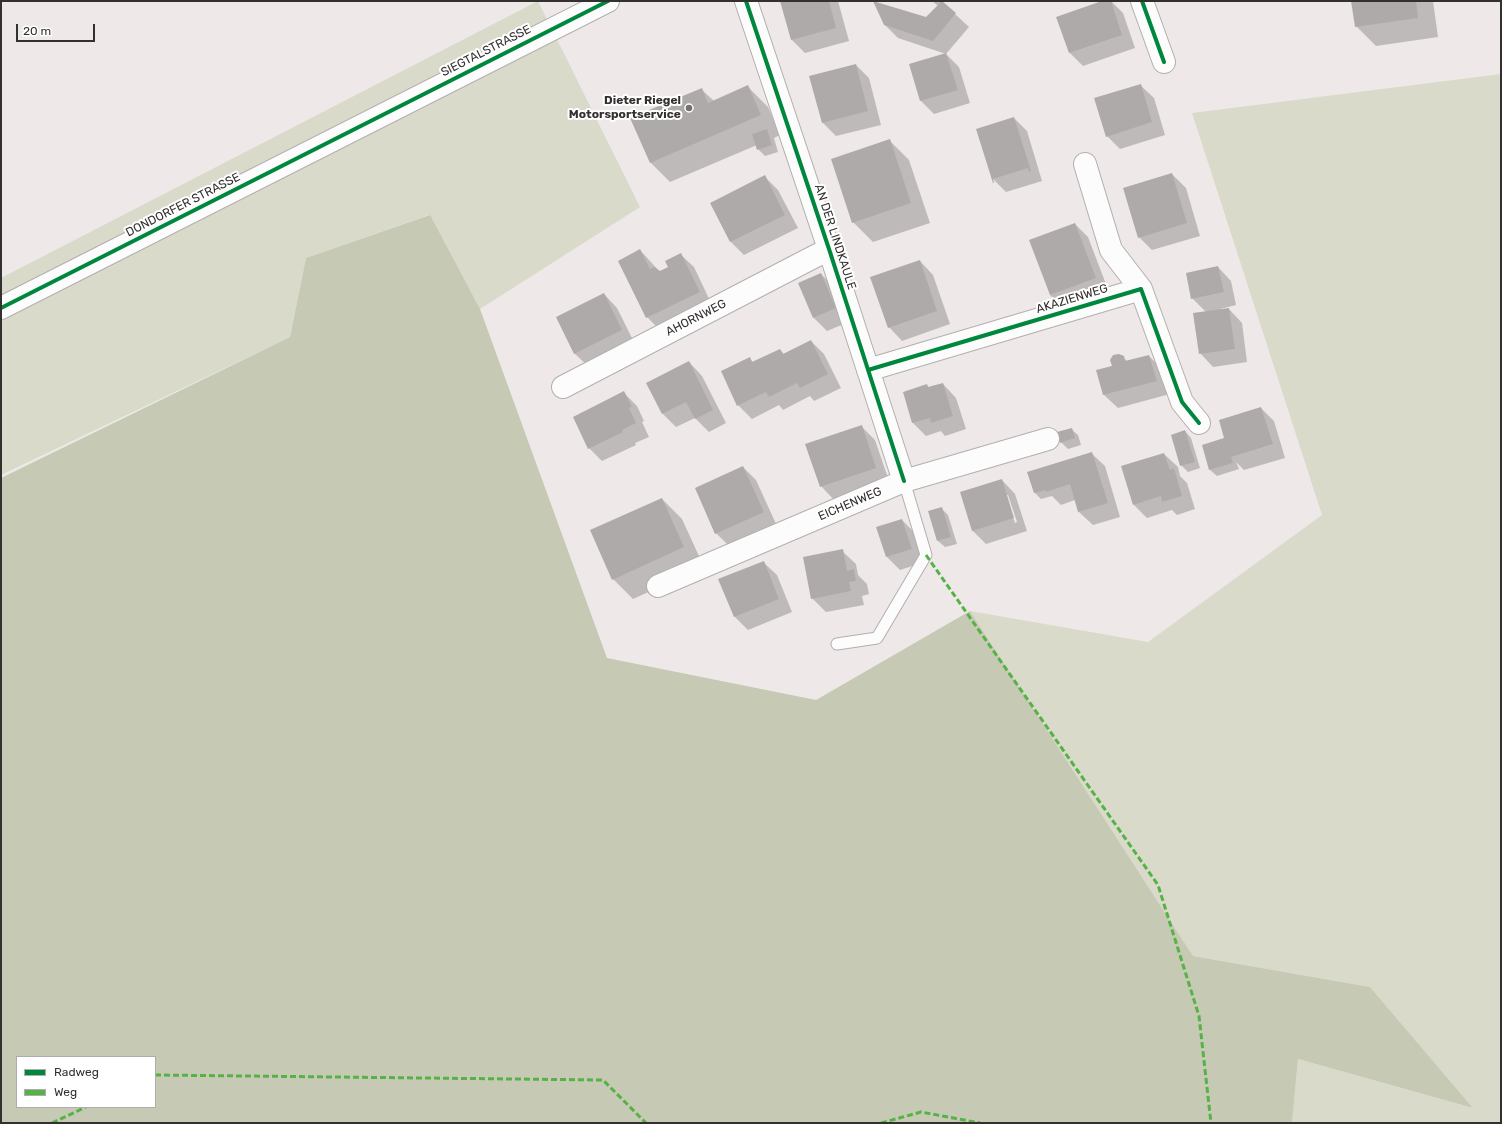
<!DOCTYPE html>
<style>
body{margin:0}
#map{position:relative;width:1502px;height:1124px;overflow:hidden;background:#eee9e8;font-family:Rubik,sans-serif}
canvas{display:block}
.frame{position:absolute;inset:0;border:2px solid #34302f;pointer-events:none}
.legend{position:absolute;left:16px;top:1056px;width:140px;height:52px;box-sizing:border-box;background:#fff;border:1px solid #aeacac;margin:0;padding:5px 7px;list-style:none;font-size:12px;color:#34302f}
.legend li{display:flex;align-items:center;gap:8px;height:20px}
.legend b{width:20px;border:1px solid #aeacac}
.scale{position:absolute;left:16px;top:24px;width:79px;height:18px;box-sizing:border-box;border:2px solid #34302f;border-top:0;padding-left:5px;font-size:12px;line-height:14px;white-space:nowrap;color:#34302f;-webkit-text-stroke:3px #fff;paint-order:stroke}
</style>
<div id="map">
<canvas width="1502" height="1124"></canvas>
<div class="frame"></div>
<ul class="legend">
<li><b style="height:5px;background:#00873e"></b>Radweg</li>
<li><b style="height:5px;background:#56b246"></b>Weg</li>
</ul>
<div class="scale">20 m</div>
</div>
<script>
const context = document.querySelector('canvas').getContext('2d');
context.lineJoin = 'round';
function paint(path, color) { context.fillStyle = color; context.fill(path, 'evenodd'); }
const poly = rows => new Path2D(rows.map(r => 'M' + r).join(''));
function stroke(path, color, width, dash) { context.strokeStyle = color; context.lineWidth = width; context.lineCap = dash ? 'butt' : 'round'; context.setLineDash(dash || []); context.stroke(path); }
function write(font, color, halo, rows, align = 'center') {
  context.font = font + ' Rubik,sans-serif'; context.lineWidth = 4; context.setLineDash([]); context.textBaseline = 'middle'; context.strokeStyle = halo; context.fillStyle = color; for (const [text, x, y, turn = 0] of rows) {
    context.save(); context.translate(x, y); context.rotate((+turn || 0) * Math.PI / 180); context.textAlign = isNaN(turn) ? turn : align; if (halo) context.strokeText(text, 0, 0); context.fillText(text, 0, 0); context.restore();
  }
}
const green = poly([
 [538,1,640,207,480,309,429,215,306,258,290,337,1,475,1,278],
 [1501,74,1501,1123,1292,1123,1298,1059,1473,1108,1370,987,1193,956,970,611,1148,642,1322,515,1192,113]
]);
const forest = poly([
 [430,215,480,309,607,658,816,700,970,611,1193,956,1370,987,1473,1108,1298,1059,1292,1123,1,1123,1,478,290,337,306,258],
 [17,1057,155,1057,155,1107,17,1107]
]);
const shadow = poly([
 [781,1,838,1,849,41,805,53,792,40],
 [932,1,944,1,942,2,969,27,946,54,959,67,970,103,934,114,921,101,910,65,946,54,898,38,885,25,926,18,938,6],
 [1105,1,1111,1,1123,13,1135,48,1083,66,1070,53],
 [1352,1,1433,1,1438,37,1376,46,1356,26],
 [856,65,869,78,881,125,836,136,823,123],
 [1140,85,1154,98,1165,135,1120,149,1107,136],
 [748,87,768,107,780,135,774,138,778,152,765,156,758,149,757,145,670,182,650,162,701,89,714,101],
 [1014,118,1027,131,1042,181,1006,192,993,179],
 [889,140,909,160,930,223,873,242,853,222],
 [1172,174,1186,188,1200,236,1152,250,1139,237],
 [765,177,778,190,798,228,744,255,731,242,712,203],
 [1075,224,1088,237,1109,292,1064,308,1050,295],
 [640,250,660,272,669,268,680,254,694,267,712,305,661,331,647,317,620,261],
 [920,261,933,275,950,324,902,341,889,327],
 [1218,267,1231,281,1236,305,1220,309,1221,310,1229,309,1242,323,1247,362,1213,367,1200,353,1206,312,1192,298],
 [821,274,834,287,849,322,827,331,814,318,799,284],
 [604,294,617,308,635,344,589,367,575,354,557,318],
 [811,341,824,354,841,388,814,401,810,396,783,410,779,405,752,419,738,405,749,358,754,363,780,350,784,354],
 [1149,356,1162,369,1170,394,1118,408,1104,395,1097,371,1113,366,1123,357,1128,362],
 [689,362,702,376,726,423,709,432,695,418,676,427,663,414,648,383],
 [943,384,956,398,966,429,945,436,941,431,926,436,913,423,927,386,930,388],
 [624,393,637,406,644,421,642,422,649,437,635,443,636,445,602,461,589,448],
 [1261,408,1274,421,1285,458,1244,470,1236,462,1239,469,1217,476,1210,470,1227,442],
 [861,426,875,440,889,481,834,500,821,486],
 [1071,429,1078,435,1081,445,1068,449,1061,442],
 [1185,431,1191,438,1200,468,1188,472,1181,465],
 [1091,453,1105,466,1120,517,1093,525,1079,512,1075,500,1061,505,1052,496,1041,499,1035,493,1029,473],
 [1164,454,1178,467,1180,476,1187,483,1195,509,1177,515,1172,510,1147,518,1134,505],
 [743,467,756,480,777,526,730,547,716,533],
 [1002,480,1015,494,1027,531,986,544,972,530],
 [1006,495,1008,495,1017,522,1015,523],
 [662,499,682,519,704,567,633,599,613,579],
 [941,508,948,515,957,544,945,547,938,541,929,512],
 [902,520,915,533,925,562,900,570,887,557,877,528],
 [842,551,856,564,858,575,867,584,869,594,862,596,864,605,826,612,812,598],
 [763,562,777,575,792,612,748,630,734,616]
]);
const building = poly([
 [780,1,829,1,836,28,791,40],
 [873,1,926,17,942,1,956,13,933,41,884,25],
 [1102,1,1111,1,1122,35,1069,53,1056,17],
 [1351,1,1416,1,1418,18,1355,27],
 [946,53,958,90,920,101,909,64],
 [856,64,868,111,822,123,809,76],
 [1141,84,1152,122,1106,137,1094,98],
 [748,85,761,115,650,163,630,118,702,88,708,103],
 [1014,117,1031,171,1029,172,1028,168,993,179,994,183,993,183,976,129],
 [767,129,772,145,757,150,752,134],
 [890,139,911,203,852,223,831,159],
 [1172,173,1187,223,1138,238,1123,188],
 [765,175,785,215,730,242,710,203],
 [1075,223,1096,278,1050,295,1029,240],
 [640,249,650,269,654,267,660,271,668,267,665,261,681,253,700,292,646,318,618,261],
 [920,260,937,311,888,328,870,277],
 [1218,266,1224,292,1191,299,1186,273],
 [821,273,836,308,813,318,798,283],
 [604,293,622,330,574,354,556,317],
 [1229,308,1235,349,1199,354,1193,313],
 [811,340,828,374,800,388,797,383,769,397,766,392,737,406,721,371,750,357,752,362,780,349,783,354],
 [1119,354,1124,356,1125,361,1149,355,1157,381,1103,395,1096,370,1112,366,1110,360,1113,355],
 [689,361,713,410,695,419,686,402,662,414,646,383],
 [943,383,953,416,931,423,930,418,912,423,903,392,927,384,928,387],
 [624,391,632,407,629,408,636,423,622,430,623,432,588,449,573,417],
 [1261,407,1273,444,1231,457,1233,463,1209,470,1202,445,1224,438,1219,420],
 [862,425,876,468,820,487,805,444],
 [1072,428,1075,438,1060,443,1057,432],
 [1185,430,1195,462,1180,466,1171,435],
 [1092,452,1108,503,1078,512,1070,484,1046,492,1046,490,1034,493,1027,472],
 [1164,453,1170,470,1174,468,1182,496,1162,502,1161,496,1133,505,1121,466],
 [743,466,764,512,715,534,695,488],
 [1002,479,1014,518,972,531,960,492],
 [662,498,684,547,612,580,590,530],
 [942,507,951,537,937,541,928,511],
 [902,519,912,549,886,557,876,527],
 [843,549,847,571,854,569,856,581,849,582,851,591,811,599,803,557],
 [764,561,779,599,734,617,718,579]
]);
const lane = poly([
 [837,644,877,638,926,555,904,481]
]);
const street = poly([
 [746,1,829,249,904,481],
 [1142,1,1164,62],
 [1085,164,1111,250,1141,289],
 [868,370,1141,289,1182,402,1199,423],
 [563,387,829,249],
 [658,586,904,481,1048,439]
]);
const secondary = poly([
 [1,308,608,1]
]);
const quiet = poly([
 [926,555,1158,885,1199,1016,1211,1123],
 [155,1075,603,1080,646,1123],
 [52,1123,86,1107],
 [881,1123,921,1112,980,1123]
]);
const cycleway = poly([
 [746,1,829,249,904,481],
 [1142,1,1164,62],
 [1,308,608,1],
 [868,370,1141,289,1182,402,1199,423]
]);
const markers = [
 [689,108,4,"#757170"]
];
const streetNames = [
 ["SIEGTALSTRASSE",486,51,-27],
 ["DONDORFER STRASSE",183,205,-27],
 ["AN DER LINDKAULE",835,237,72],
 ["AKAZIENWEG",1072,299,-17],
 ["AHORNWEG",696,318,-27],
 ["EICHENWEG",850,504,-23]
];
const poiNames = [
 ["Dieter Riegel",681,101],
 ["Motorsportservice",681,115]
];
paint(green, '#d9daca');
paint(forest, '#c6c9b3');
paint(shadow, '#0003');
paint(building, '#aeaaa9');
stroke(lane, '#b3afae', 13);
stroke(street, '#b3afae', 24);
stroke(secondary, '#b3afae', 24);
stroke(lane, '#fcfcfc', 11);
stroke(street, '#fcfcfc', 22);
stroke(secondary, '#fcfcfc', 22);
stroke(quiet, '#56b246', 3, [6, 3]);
stroke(cycleway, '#00873e', 4);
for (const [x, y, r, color] of markers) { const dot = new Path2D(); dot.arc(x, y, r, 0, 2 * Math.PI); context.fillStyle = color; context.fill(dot); stroke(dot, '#fff', 1.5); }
write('12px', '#34302f', '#fff', streetNames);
write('bold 12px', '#34302f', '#fff', poiNames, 'right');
</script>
